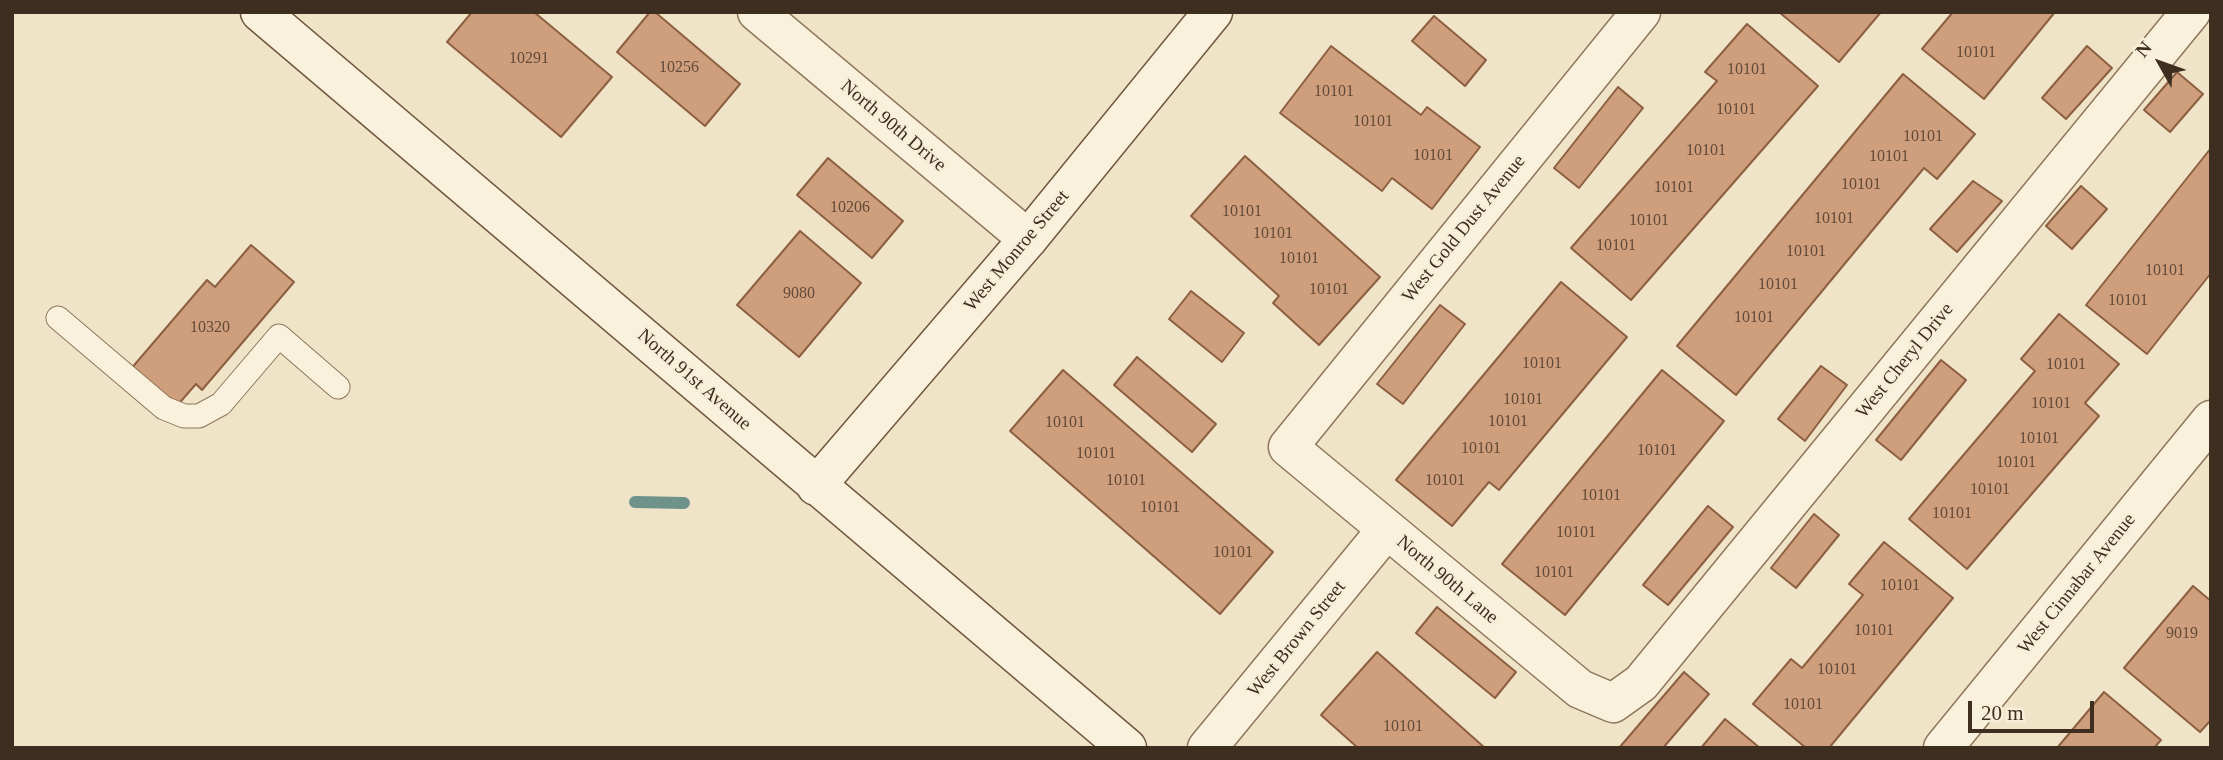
<!DOCTYPE html>
<style>
body{margin:0}
#map{position:relative;width:2223px;height:760px;overflow:hidden;background:#f0e4c8;font-family:"Times New Roman",serif}
canvas{display:block}
.frame{position:absolute;inset:0;border:14px solid #3d2e20;pointer-events:none}
.north{position:absolute;left:2125px;top:28px;width:70px;height:70px;-webkit-text-stroke:5px #f7eed8;paint-order:stroke;rotate:310deg;font-size:19px;font-weight:700;line-height:28px;text-align:center;color:#3d2e20}
.north::after{content:'';display:block;margin:auto;width:24px;height:32px;background:#3d2e20;clip-path:polygon(50% 0,100% 100%,50% 72%,0 100%)}
.scale{position:absolute;left:1968px;top:701px;width:126px;height:32px;box-sizing:border-box;border:4px solid #3d2e20;border-top:0;padding-left:9px;font-size:21px;line-height:24px;white-space:nowrap;color:#3d2e20;-webkit-text-stroke:5px #f7eed8;paint-order:stroke}
</style>
<div id="map">
<canvas width="2223" height="760"></canvas>
<div class="frame"></div>
<div class="north">N</div>
<div class="scale">20 m</div>
</div>
<script>
const context = document.querySelector('canvas').getContext('2d');
context.lineJoin = 'round';
const poly = rows => new Path2D(rows.map(r => 'M' + r).join(''));
function stroke(path, color, width, dash) { context.strokeStyle = color; context.lineWidth = width; context.lineCap = dash ? 'butt' : 'round'; context.setLineDash(dash || []); context.stroke(path); }
function paint(path, color) { context.fillStyle = color; context.fill(path, 'evenodd'); }
function write(font, color, halo, rows, align = 'center') {
  context.font = font + ' "Times New Roman",serif'; context.lineWidth = 5; context.setLineDash([]); context.textBaseline = 'middle'; context.strokeStyle = halo; context.fillStyle = color; for (const [text, x, y, turn = 0] of rows) {
    context.save(); context.translate(x, y); context.rotate((+turn || 0) * Math.PI / 180); context.textAlign = isNaN(turn) ? turn : align; if (halo) context.strokeText(text, 0, 0); context.fillText(text, 0, 0); context.restore();
  }
}
const stream = poly([
 [635,502,684,503]
]);
const building = poly([
 [472,12,534,12,612,77,561,137,447,42,472,12],
 [650,12,655,12,740,84,705,126,617,52,650,12],
 [1779,12,1881,12,1839,62,1779,12],
 [1953,12,2055,12,1984,99,1922,49,1953,12],
 [1434,16,1486,60,1465,86,1412,41,1434,16],
 [1747,24,1818,86,1631,300,1571,248,1717,81,1705,72,1747,24],
 [1331,46,1421,115,1427,107,1480,147,1432,209,1392,178,1382,191,1280,113,1331,46],
 [2087,46,2112,68,2066,119,2042,98,2087,46],
 [2177,72,2203,94,2170,132,2144,110,2177,72],
 [1903,74,1975,134,1937,179,1924,168,1736,395,1677,346,1903,74],
 [1618,87,1643,108,1579,188,1554,168,1618,87],
 [2211,148,2211,273,2147,354,2086,305,2211,148],
 [1245,156,1380,277,1319,345,1273,303,1279,296,1191,216,1245,156],
 [828,158,903,221,872,258,797,195,828,158],
 [1973,181,2002,201,1957,252,1930,229,1973,181],
 [2081,186,2107,209,2072,249,2046,226,2081,186],
 [800,231,861,283,799,357,737,305,800,231],
 [251,245,294,282,202,390,196,384,175,408,130,370,207,280,215,287,251,245],
 [1561,282,1627,337,1499,490,1489,482,1452,526,1396,480,1561,282],
 [1191,291,1244,333,1222,362,1169,319,1191,291],
 [1440,305,1465,324,1403,404,1377,384,1440,305],
 [2059,314,2119,364,2085,403,2099,416,1967,569,1909,519,2035,371,2021,359,2059,314],
 [1137,357,1216,424,1192,452,1114,385,1137,357],
 [1941,360,1966,380,1901,460,1876,440,1941,360],
 [1821,366,1847,385,1805,441,1778,419,1821,366],
 [1063,370,1273,552,1220,614,1010,431,1063,370],
 [1662,370,1724,421,1565,615,1502,564,1662,370],
 [1708,506,1733,527,1668,605,1643,585,1708,506],
 [1814,514,1839,535,1796,588,1771,568,1814,514],
 [1884,542,1953,598,1829,748,1806,748,1753,704,1791,659,1802,668,1863,595,1849,584,1884,542],
 [2193,586,2211,601,2211,720,2200,732,2124,668,2193,586],
 [1437,607,1516,672,1495,698,1416,633,1437,607],
 [1377,652,1485,748,1358,748,1321,715,1377,652],
 [1684,672,1709,694,1663,748,1619,748,1684,672],
 [2104,692,2161,740,2154,748,2057,748,2104,692],
 [1725,719,1760,748,1701,748,1725,719]
]);
const lane = poly([
 [58,318,164,408,184,416,199,416,221,404,279,336,338,387]
]);
const street = poly([
 [757,12,1028,239],
 [1641,12,1288,447,1580,689,1613,703,1641,683,2191,12],
 [1207,748,1387,529],
 [1943,748,2211,420]
]);
const secondary = poly([
 [260,12,1127,748],
 [816,486,1028,239,1213,12]
]);
const numberNames = [
 ["10101",1976,53],
 ["10291",529,59],
 ["10256",679,68],
 ["10101",1747,70],
 ["10101",1334,92],
 ["10101",1736,110],
 ["10101",1373,122],
 ["10101",1923,137],
 ["10101",1706,151],
 ["10101",1433,156],
 ["10101",1889,157],
 ["10101",1861,185],
 ["10101",1674,188],
 ["10206",850,208],
 ["10101",1242,212],
 ["10101",1834,219],
 ["10101",1649,221],
 ["10101",1273,234],
 ["10101",1616,246],
 ["10101",1806,252],
 ["10101",1299,259],
 ["10101",2165,271],
 ["10101",1778,285],
 ["10101",1329,290],
 ["9080",799,294],
 ["10101",2128,301],
 ["10101",1754,318],
 ["10320",210,328],
 ["10101",1542,364],
 ["10101",2066,365],
 ["10101",1523,400],
 ["10101",2051,404],
 ["10101",1508,422],
 ["10101",1065,423],
 ["10101",2039,439],
 ["10101",1481,449],
 ["10101",1657,451],
 ["10101",1096,454],
 ["10101",2016,463],
 ["10101",1126,481],
 ["10101",1445,481],
 ["10101",1990,490],
 ["10101",1601,496],
 ["10101",1160,508],
 ["10101",1952,514],
 ["10101",1576,533],
 ["10101",1233,553],
 ["10101",1554,573],
 ["10101",1900,586],
 ["10101",1874,631],
 ["9019",2182,634],
 ["10101",1837,670],
 ["10101",1803,705],
 ["10101",1403,727]
];
const streetNames = [
 ["North 90th Drive",893,126,40],
 ["West Gold Dust Avenue",1464,229,-51],
 ["West Monroe Street",1017,251,-50],
 ["West Cheryl Drive",1905,361,-51],
 ["North 91st Avenue",694,380,41],
 ["North 90th Lane",1447,580,40],
 ["West Cinnabar Avenue",2077,584,-51],
 ["West Brown Street",1297,639,-51]
];
stroke(stream, '#6f938a', 12);
paint(building, '#cf9f7d');
stroke(building, '#8d5f41', 2);
stroke(lane, '#8d765c', 25);
stroke(street, '#8d765c', 41);
stroke(secondary, '#6f573f', 41);
stroke(lane, '#faf1dc', 23);
stroke(street, '#faf1dc', 38);
stroke(secondary, '#faf1dc', 38);
write('16px', '#624a37', null, numberNames);
write('19px', '#3d2e20', '#f7eed8', streetNames);
</script>
